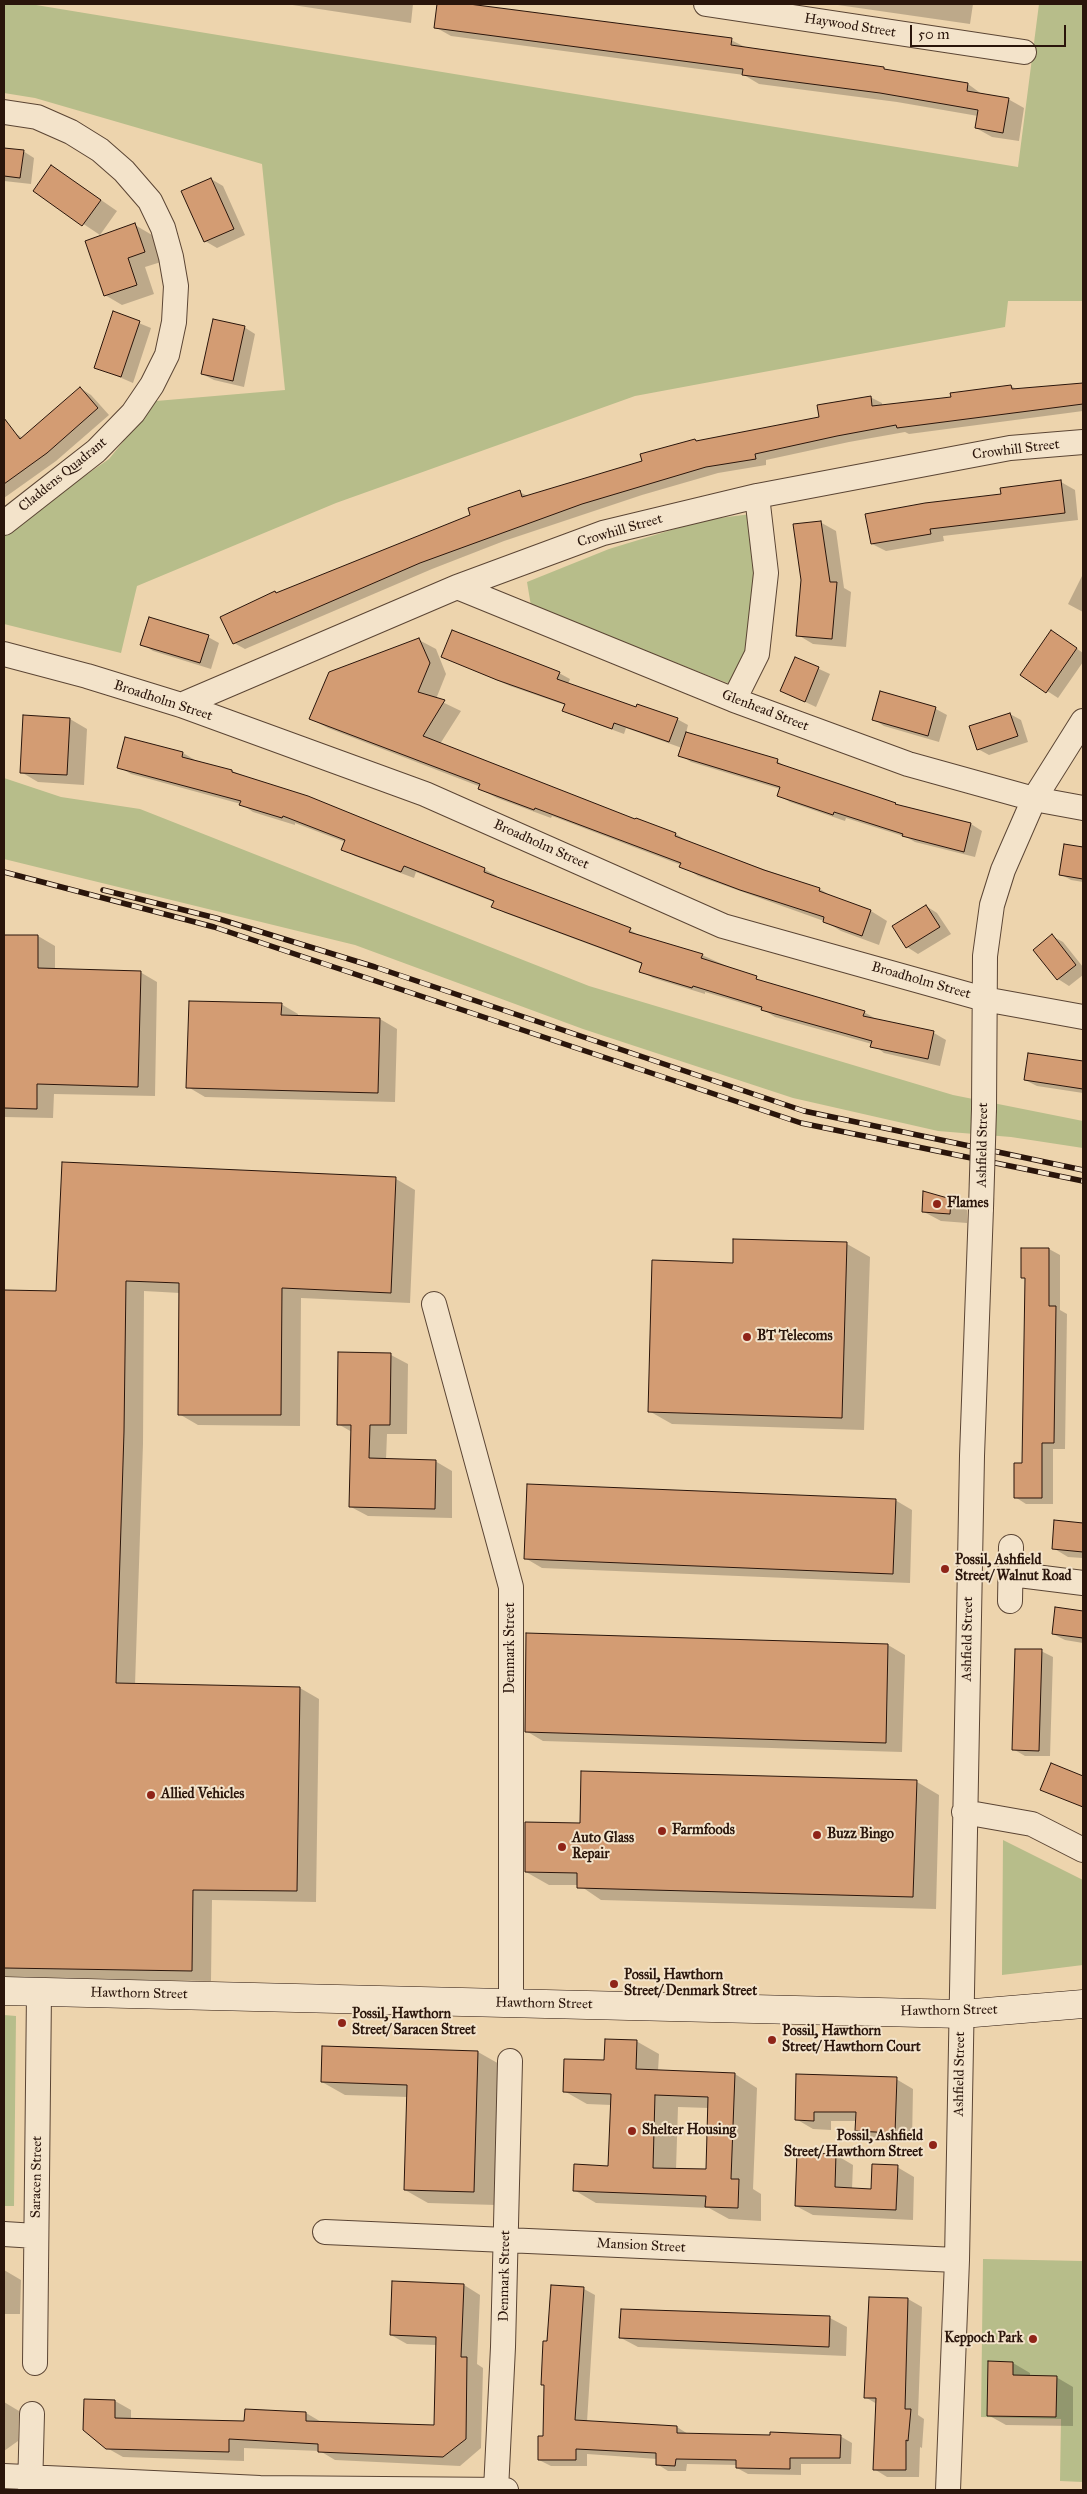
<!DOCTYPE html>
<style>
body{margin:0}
#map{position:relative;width:1087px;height:2494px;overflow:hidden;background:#edd4ad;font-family:"IM FELL Great Primer",serif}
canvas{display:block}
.frame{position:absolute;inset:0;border:5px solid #2a150b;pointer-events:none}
.scale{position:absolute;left:910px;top:25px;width:156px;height:22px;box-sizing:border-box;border:2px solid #2a150b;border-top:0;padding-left:6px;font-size:15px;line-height:18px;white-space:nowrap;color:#2a150b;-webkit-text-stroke:4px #f3e3ca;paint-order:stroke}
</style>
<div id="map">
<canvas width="1087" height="2494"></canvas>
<div class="frame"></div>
<div class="scale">50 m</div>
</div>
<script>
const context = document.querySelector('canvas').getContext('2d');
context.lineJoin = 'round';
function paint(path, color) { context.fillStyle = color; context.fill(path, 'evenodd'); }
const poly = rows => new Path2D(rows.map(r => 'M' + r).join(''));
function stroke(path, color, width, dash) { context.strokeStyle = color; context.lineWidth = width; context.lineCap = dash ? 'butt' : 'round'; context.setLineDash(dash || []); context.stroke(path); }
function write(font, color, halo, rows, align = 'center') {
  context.font = font + ' "IM FELL Great Primer",serif'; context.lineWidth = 4; context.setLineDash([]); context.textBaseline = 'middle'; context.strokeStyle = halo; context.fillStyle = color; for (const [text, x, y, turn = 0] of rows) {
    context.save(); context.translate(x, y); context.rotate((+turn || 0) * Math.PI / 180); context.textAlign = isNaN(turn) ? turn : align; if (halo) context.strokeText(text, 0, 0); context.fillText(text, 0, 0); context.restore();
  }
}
const green = poly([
 [4,4,30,4,1018,167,1039,4,1083,4,1083,301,1008,301,1005,327,635,396,336,503,137,586,121,653,4,624,4,532,109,459,156,401,285,390,262,164,35,98,4,93],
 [751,514,761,569,752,639,735,686,531,606,527,582,609,549,704,520],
 [4,778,61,797,140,809,589,986,953,1095,1083,1121,1083,1148,1011,1137,938,1131,793,1098,583,1029,355,945,4,859],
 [1003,1840,1083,1880,1083,1965,1002,1975],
 [4,2015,16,2016,14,2206,4,2206],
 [983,2259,1083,2261,1083,2482,1060,2481,1061,2419,981,2417]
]);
const shadow = poly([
 [286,4,413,4,411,23],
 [438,4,462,4,731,40,747,48,884,68,888,71,968,84,983,95,1008,99,1024,108,1019,141,992,137,976,128,978,116,897,102,759,84,744,75,451,36,435,27],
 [831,4,973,4,970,24],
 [4,149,23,151,34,158,31,184,4,181],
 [52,166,117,211,100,235,34,191],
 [211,179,223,186,245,235,217,248,205,241,183,191],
 [135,225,152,235,161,262,145,267,154,294,122,305,105,295],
 [114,313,151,328,133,383,96,367],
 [244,327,255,334,244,387,214,380,202,374],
 [1083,376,1083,411,909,434,905,432,849,442,766,460,766,465,718,473,642,495,504,541,432,569,245,649,234,643,275,593,278,594,472,515,519,492,528,496,644,462,695,440,698,442,821,418,870,397,882,403,882,406,952,398,1011,386,1018,390,1082,384],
 [80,388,91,395,109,415,56,461,4,498,4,438,13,432,23,438],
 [1061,482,1075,490,1078,520,943,536,944,541,886,551,872,544,1002,495],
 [820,522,836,531,844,588,851,592,846,647,813,644,798,635],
 [1083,574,1083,612,1068,604],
 [208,637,219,643,211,669,153,651,142,644],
 [1062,638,1083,653,1083,662,1058,698,1021,674],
 [419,640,436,649,446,674,436,699,461,711,440,744,636,821,636,819,676,834,692,844,820,889,834,898,871,911,887,921,879,945,841,931,824,921,698,876,681,865,552,816,551,818,497,798,480,789,481,787,328,728,311,719],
 [442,656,559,673,570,679,568,684,637,709,677,719,688,725,686,733,777,761,788,768,901,807,971,824,982,831,975,857,915,842,906,837,846,818,845,821,790,802,778,795,780,789,691,762,680,755,682,748,626,728,624,734,575,716,564,710,565,705,510,686],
 [795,658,830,674,816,707,782,691],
 [880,693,936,709,947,715,939,742,884,726,873,719],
 [1010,714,1021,720,1028,742,989,755,978,749],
 [70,719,87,729,84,785,38,782,21,772],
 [183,753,195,760,232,771,484,869,497,876,496,878,630,930,642,937,702,955,767,984,864,1012,876,1019,934,1033,946,1040,940,1066,884,1053,872,1044,775,1017,762,1009,705,992,705,994,653,978,640,971,642,964,505,913,493,906,494,902,416,872,414,878,355,856,343,849,345,842,295,823,295,825,253,812,241,804,131,774,119,767],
 [1065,845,1083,848,1083,882,1071,880,1060,874],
 [926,906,937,913,951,934,918,954,907,947],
 [4,936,38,936,55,946,55,969,140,972,157,982,155,1096,54,1094,53,1118,4,1117],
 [1052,936,1063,942,1083,967,1083,975,1069,986,1058,979,1034,950],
 [281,1004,298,1014,298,1017,380,1019,397,1029,395,1102,205,1097,188,1087],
 [1029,1054,1083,1062,1083,1093,1037,1086,1025,1080],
 [396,1179,415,1190,410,1303,301,1298,300,1426,198,1425,179,1414,180,1293,144,1291,143,1444,135,1685,300,1688,319,1699,316,1902,212,1900,211,1981,4,1978,4,1291,57,1293],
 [950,1200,967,1210,967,1223,941,1221,924,1212],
 [847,1244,870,1257,864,1430,672,1424,649,1411],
 [1049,1249,1060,1255,1060,1310,1067,1314,1065,1449,1053,1449,1053,1504,1026,1504,1015,1497,1023,1465,1026,1279,1023,1277],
 [391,1355,408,1364,407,1434,387,1434,386,1460,435,1461,452,1471,452,1518,368,1516,351,1507,352,1432,338,1424],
 [895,1500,912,1510,910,1583,542,1568,525,1558],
 [1055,1522,1083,1524,1083,1558,1068,1557,1053,1548],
 [1056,1609,1083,1612,1083,1643,1065,1640,1053,1634],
 [527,1634,888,1645,905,1655,902,1752,543,1741,526,1731],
 [1041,1651,1053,1657,1050,1756,1025,1756,1013,1749],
 [1052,1765,1083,1777,1083,1807,1042,1789],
 [917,1782,939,1795,936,1909,601,1900,579,1885,549,1885,526,1872,581,1824],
 [636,2041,659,2054,658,2071,735,2074,757,2088,753,2189,761,2194,761,2221,729,2219,709,2208,596,2203,574,2190,609,2167,611,2105,587,2104,564,2091],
 [678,2107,709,2108,707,2171,676,2170],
 [323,2048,478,2052,501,2065,496,2205,428,2203,405,2190,408,2097,345,2095,322,2082],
 [797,2076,896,2079,913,2089,912,2142,874,2140,857,2130,857,2121,831,2121,831,2130,813,2129,796,2119],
 [836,2155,853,2165,852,2189,872,2190,897,2167,914,2177,913,2220,813,2215,796,2206],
 [4,2270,21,2280,20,2314,4,2314],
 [393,2282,464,2285,480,2295,477,2364,483,2368,481,2448,460,2466,335,2460,320,2451,244,2448,244,2461,123,2457,107,2448,115,2401,131,2410,131,2420,245,2423,246,2410,306,2413,323,2423,435,2427,437,2345,407,2344,391,2335],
 [552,2286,584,2289,595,2295,587,2422,677,2427,688,2434,840,2436,852,2443,851,2464,801,2464,801,2475,748,2474,737,2468,737,2465,687,2464,686,2471,668,2471,657,2464,657,2459,587,2454,587,2466,551,2466,539,2460,544,2438,545,2386,542,2384],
 [908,2299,922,2307,918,2415,924,2419,922,2448,920,2447,919,2477,887,2477,874,2469,877,2404,865,2397],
 [830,2318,847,2327,846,2356,638,2347,621,2338],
 [989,2363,1013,2363,1030,2373,1030,2376,1056,2377,1073,2387,1073,2426,1006,2425,988,2415],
 [4,2402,19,2411,18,2441,4,2451]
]);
const building = poly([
 [437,4,469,4,732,38,731,45,884,67,884,69,968,83,967,91,1009,98,1003,133,975,128,978,110,880,93,742,75,743,69,434,28,437,4],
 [4,148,24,150,20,178,4,176,4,148],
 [51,165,101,200,82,226,33,191,51,165],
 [211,178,234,229,204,242,181,191,211,178],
 [135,223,145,252,128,258,137,285,104,296,85,241,135,223],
 [113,311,140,321,121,377,94,368,113,311],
 [213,319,245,326,233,381,201,374,213,319],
 [1083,383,1083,404,897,428,896,425,837,436,755,454,756,459,706,467,582,504,420,563,233,644,220,617,275,591,276,593,470,515,468,508,520,490,522,497,642,461,640,454,695,439,696,441,819,417,817,405,871,396,872,406,951,397,950,393,1011,385,1012,389,1083,383],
 [80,387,98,408,47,453,4,484,4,418,20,439,80,387],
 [1061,480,1065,513,930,529,931,534,871,544,865,514,925,503,1001,494,1000,488,1061,480],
 [821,521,830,582,837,582,832,639,796,636,801,580,793,524,821,521],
 [149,617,209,635,200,663,140,645,149,617],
 [452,630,560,672,557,679,636,707,637,704,678,718,669,742,614,723,612,729,562,711,565,704,497,680,441,657,452,630],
 [1051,630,1077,648,1046,693,1020,675,1051,630],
 [419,638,430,663,418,692,445,700,423,736,635,819,636,818,676,833,675,836,764,870,820,888,819,891,871,910,862,936,823,922,824,917,740,890,679,867,681,863,535,808,534,810,478,789,480,784,309,719,329,672,419,638],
 [795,657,819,667,805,702,780,691,795,657],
 [880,691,936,707,928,736,872,720,880,691],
 [1010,713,1018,736,977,750,969,726,1010,713],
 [23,715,70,718,67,775,20,773,23,715],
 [686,732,778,759,777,763,896,803,895,804,971,823,964,852,902,836,903,834,834,812,833,815,777,796,780,787,678,756,686,732],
 [125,737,183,752,182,757,232,770,232,772,308,796,485,868,484,872,631,928,629,932,703,954,701,958,757,976,756,979,865,1011,863,1016,934,1031,928,1059,870,1047,872,1041,761,1010,762,1007,693,986,692,988,639,972,642,963,491,907,494,901,404,866,401,872,341,850,345,840,283,816,282,818,239,805,241,801,117,768,125,737],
 [1064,844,1083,847,1083,879,1059,875,1064,844],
 [926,905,940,927,906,948,892,926,926,905],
 [1052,934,1076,965,1057,980,1033,950,1052,934],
 [4,935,38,935,38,968,141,971,138,1087,37,1084,37,1109,4,1108,4,935],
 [189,1001,282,1003,281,1015,380,1018,378,1093,186,1088,189,1001],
 [1028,1053,1083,1061,1083,1089,1024,1080,1028,1053],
 [62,1162,396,1177,391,1293,282,1288,281,1415,178,1415,179,1283,126,1281,124,1432,116,1683,300,1687,297,1891,193,1890,192,1971,4,1968,4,1290,56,1291,62,1162],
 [923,1191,951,1199,950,1214,922,1212,923,1191],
 [733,1239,847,1242,842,1418,648,1412,652,1260,733,1263,733,1239],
 [1021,1248,1049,1248,1049,1306,1056,1306,1054,1443,1042,1443,1042,1498,1014,1498,1014,1463,1022,1463,1025,1278,1021,1278,1021,1248],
 [338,1352,391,1353,390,1425,370,1425,369,1458,436,1460,435,1509,349,1507,351,1425,337,1425,338,1352],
 [527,1484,896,1499,893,1574,524,1559,527,1484],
 [1054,1520,1083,1523,1083,1552,1052,1549,1054,1520],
 [1055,1607,1083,1611,1083,1638,1052,1634,1055,1607],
 [526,1633,888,1644,886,1743,525,1732,526,1633],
 [1015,1649,1042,1649,1039,1751,1012,1750,1015,1649],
 [1051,1763,1083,1776,1083,1807,1040,1790,1051,1763],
 [581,1771,917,1780,913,1897,577,1888,577,1873,525,1872,525,1822,580,1823,581,1771],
 [605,2039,637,2040,636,2069,735,2073,731,2179,739,2179,738,2208,705,2207,706,2196,573,2191,574,2164,608,2166,611,2094,563,2092,564,2059,604,2060,605,2039],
 [655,2095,708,2097,706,2169,653,2168,655,2095],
 [322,2046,478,2051,474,2192,404,2190,407,2085,321,2082,322,2046],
 [796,2074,897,2077,895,2133,855,2131,856,2112,814,2112,814,2121,795,2120,796,2074],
 [797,2153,836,2154,835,2187,871,2189,872,2164,898,2165,896,2210,795,2206,797,2153],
 [392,2281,464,2284,461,2357,467,2357,466,2439,443,2457,318,2452,318,2444,229,2439,229,2452,106,2449,83,2430,84,2399,115,2400,115,2418,244,2421,245,2409,306,2412,306,2421,434,2425,436,2337,390,2335,392,2281],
 [551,2285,584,2287,575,2420,677,2426,677,2433,770,2435,770,2432,841,2435,840,2458,790,2458,790,2469,736,2468,736,2460,676,2459,675,2466,656,2465,656,2453,576,2449,576,2460,538,2460,538,2436,543,2436,544,2385,541,2385,543,2341,547,2341,551,2285],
 [869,2297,908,2298,905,2409,911,2409,908,2441,906,2440,906,2470,873,2470,876,2398,864,2398,869,2297],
 [621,2309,830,2316,829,2347,619,2338,621,2309],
 [988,2361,1013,2362,1013,2375,1057,2376,1056,2417,987,2416,988,2361]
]);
const minor = poly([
 [706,4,1024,52],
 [4,112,37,117,71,132,100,150,124,171,150,201,163,228,171,257,176,286,174,322,167,355,152,385,133,413,96,451,4,523],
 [457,587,734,700,908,764,1034,799,1083,808],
 [4,654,87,676,181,705,425,794,723,926,984,999,1083,1017],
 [734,700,757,654,766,573,757,496],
 [181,705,457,587,603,533,757,496,1010,448,1083,442],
 [984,1109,985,956,992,905,1003,870,1034,799,1083,721],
 [434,1304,511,1587,511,2003],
 [1011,1574,1083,1583],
 [1010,1601,1011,1547],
 [964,1812,1032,1824,1083,1850],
 [325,2232,957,2260],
 [4,2234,36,2236],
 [35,2363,39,1992],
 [4,2476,260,2488,506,2490],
 [30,2490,32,2414],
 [496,2490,503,2347,510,2061],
 [948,2490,957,2260,972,1456,981,1208]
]);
const secondary = poly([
 [4,1991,962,2014,1083,2004]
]);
const rail = poly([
 [4,872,214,927,801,1123,1083,1181],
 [103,890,216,918,375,967,804,1111,1083,1170]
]);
const minorBridge = poly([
 [981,1208,984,1109]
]);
const markers = [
 [937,1204,5,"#8f2418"],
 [747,1337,5,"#8f2418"],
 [945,1569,5,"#8f2418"],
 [151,1795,5,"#8f2418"],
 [662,1831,5,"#8f2418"],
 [817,1835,5,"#8f2418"],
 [562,1847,5,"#8f2418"],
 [614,1984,5,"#8f2418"],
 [342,2023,5,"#8f2418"],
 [772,2040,5,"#8f2418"],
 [632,2131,5,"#8f2418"],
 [933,2145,5,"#8f2418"],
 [1033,2339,5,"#8f2418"]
];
const streetNames = [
 ["Haywood Street",850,26,9],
 ["Crowhill Street",1016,450,-7],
 ["Claddens Quadrant",63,475,-39],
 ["Crowhill Street",620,531,-16],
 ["Broadholm Street",163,701,18],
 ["Glenhead Street",765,711,21],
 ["Broadholm Street",541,845,24],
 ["Broadholm Street",921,981,16],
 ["Ashfield Street",983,1145,-89],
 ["Ashfield Street",968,1639,-89],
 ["Denmark Street",511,1648,-90],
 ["Hawthorn Street",139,1994,1],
 ["Hawthorn Street",544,2004,1],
 ["Hawthorn Street",949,2011,-1],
 ["Ashfield Street",960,2074,-89],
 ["Saracen Street",37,2177,-89],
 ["Mansion Street",641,2246,3],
 ["Denmark Street",505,2276,-89]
];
const poiNames = [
 ["Flames",947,1204],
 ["BT Telecoms",757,1337],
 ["Possil, Ashfield",955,1561],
 ["Street/ Walnut Road",955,1577],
 ["Allied Vehicles",161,1795],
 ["Farmfoods",672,1831],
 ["Buzz Bingo",827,1835],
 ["Auto Glass",572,1839],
 ["Repair",572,1855],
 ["Possil, Hawthorn",624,1976],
 ["Street/ Denmark Street",624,1992],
 ["Possil, Hawthorn",352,2015],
 ["Street/ Saracen Street",352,2031],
 ["Possil, Hawthorn",782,2032],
 ["Street/ Hawthorn Court",782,2048],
 ["Shelter Housing",642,2131],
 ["Possil, Ashfield",923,2137,"right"],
 ["Street/ Hawthorn Street",923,2153,"right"],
 ["Keppoch Park",1023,2339,"right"]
];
paint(green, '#b7bd8a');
paint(shadow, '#0003');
paint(building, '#d39c73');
stroke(building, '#2a150b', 1);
stroke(minor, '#5b4534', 26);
stroke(secondary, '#2a150b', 29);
stroke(minor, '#f3e3ca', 24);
stroke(secondary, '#f3e3ca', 28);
stroke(rail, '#2a150b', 5.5);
stroke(rail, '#f3e3ca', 4, [11]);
stroke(minorBridge, '#5b4534', 26, []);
stroke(minorBridge, '#f3e3ca', 24);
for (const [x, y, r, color] of markers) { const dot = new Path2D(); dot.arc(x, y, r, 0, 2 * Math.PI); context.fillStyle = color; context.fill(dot); stroke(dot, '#f3e3ca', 2); }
write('14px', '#2a150b', '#f3e3ca', streetNames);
write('bold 14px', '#2a150b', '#f3e3ca', poiNames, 'left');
</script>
